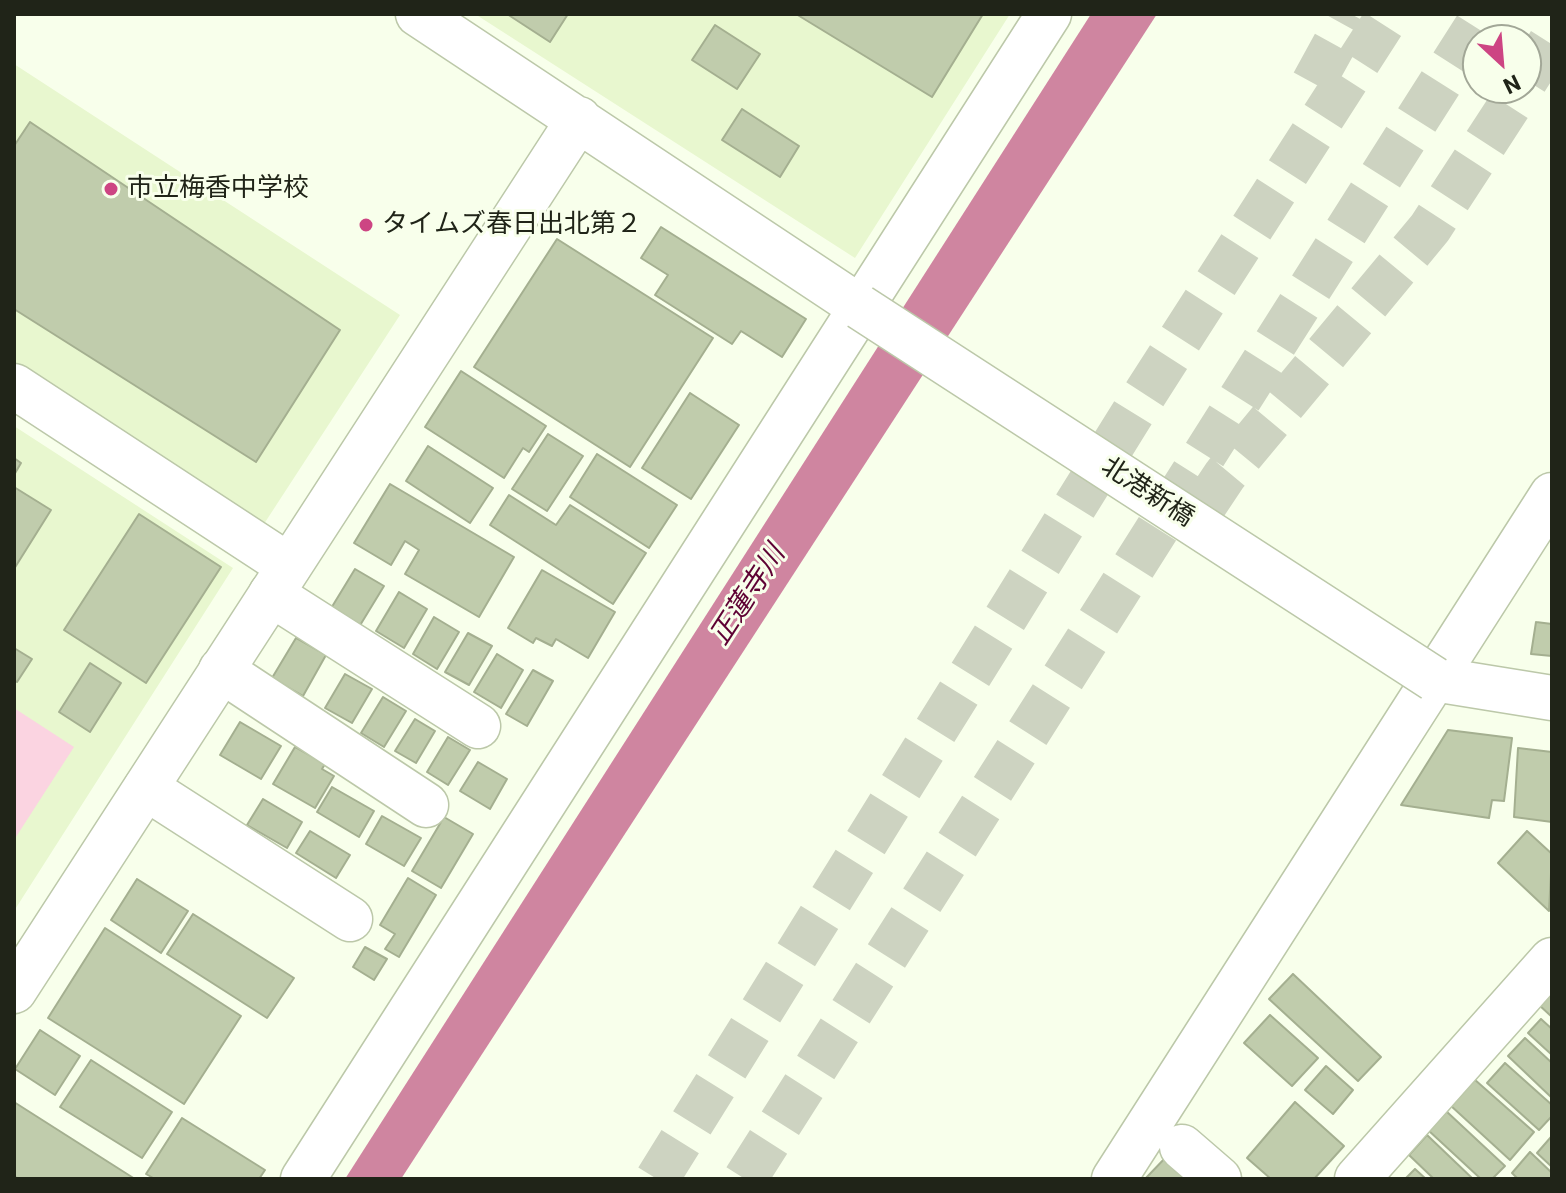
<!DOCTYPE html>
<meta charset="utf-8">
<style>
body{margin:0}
#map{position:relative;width:1566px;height:1193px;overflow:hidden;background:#f8ffeb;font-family:Roboto,sans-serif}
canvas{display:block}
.frame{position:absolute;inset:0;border:16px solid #202418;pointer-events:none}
.north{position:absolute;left:1462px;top:24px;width:80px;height:80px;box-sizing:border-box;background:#f8ffeb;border:2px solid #a2a797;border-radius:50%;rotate:154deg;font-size:22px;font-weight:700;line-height:32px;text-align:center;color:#202418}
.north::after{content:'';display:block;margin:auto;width:28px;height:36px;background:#cd4583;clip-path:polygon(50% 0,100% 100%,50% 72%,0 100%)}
</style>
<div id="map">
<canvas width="1566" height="1193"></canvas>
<div class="frame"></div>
<div class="north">N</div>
</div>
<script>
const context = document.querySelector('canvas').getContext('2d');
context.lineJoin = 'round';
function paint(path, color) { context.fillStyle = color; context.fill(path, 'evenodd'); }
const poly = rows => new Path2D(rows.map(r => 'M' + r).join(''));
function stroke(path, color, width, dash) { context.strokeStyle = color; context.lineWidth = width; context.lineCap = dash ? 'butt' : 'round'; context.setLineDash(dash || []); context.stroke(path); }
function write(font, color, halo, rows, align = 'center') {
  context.font = font + ' Roboto,"Noto Sans JP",sans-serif'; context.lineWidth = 6; context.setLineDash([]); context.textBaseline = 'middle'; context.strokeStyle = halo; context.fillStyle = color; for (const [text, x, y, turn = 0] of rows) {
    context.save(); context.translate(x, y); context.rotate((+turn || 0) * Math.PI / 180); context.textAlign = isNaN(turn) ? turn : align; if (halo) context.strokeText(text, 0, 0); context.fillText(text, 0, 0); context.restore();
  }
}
const built = poly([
 [475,14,1010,14,855,258],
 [14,64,400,315,262,527,14,365],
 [14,426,233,568,14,911]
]);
const green = poly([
 [14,708,74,747,14,840]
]);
const water = poly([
 [1091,14,1157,14,401,1179,345,1179]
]);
const building = poly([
 [507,14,568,14,550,42,507,14],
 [796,14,983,14,932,97,796,14],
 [715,25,760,54,737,89,692,60,715,25],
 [742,109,799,146,780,177,722,140,742,109],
 [30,122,340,330,256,462,14,309,14,146,30,122],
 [661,227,806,319,782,357,741,331,732,344,655,295,668,275,641,258,661,227],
 [557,239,713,338,630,467,474,367,557,239],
 [461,371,546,426,529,452,523,448,504,478,425,427,461,371],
 [690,393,739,425,691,499,642,468,690,393],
 [548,434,583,456,547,511,512,489,548,434],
 [428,446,493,488,470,523,406,481,428,446],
 [597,454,677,505,649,548,570,497,597,454],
 [14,458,21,463,14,475,14,458],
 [390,484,514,557,479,617,405,574,419,550,405,541,391,565,354,543,390,484],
 [14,487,51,510,14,569,14,487],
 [509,495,556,525,570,505,646,553,613,604,490,525,509,495],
 [139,514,221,567,146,683,64,630,139,514],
 [355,569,384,586,359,627,330,610,355,569],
 [542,570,615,612,588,658,556,639,552,646,536,638,533,643,508,628,542,570],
 [399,592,427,609,404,648,376,631,399,592],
 [434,617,459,632,437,669,413,654,434,617],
 [1536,622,1552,624,1552,656,1531,654,1536,622],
 [468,633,492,646,469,685,445,672,468,633],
 [296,638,326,655,303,696,272,678,296,638],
 [14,648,32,659,17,682,14,680,14,648],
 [497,654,523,670,501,708,474,692,497,654],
 [90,663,121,683,90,732,59,712,90,663],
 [533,670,553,681,527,726,506,714,533,670],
 [345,674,372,689,352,723,325,708,345,674],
 [383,697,406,711,384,747,361,733,383,697],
 [415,719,435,731,416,763,395,751,415,719],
 [240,722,281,746,261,779,220,755,240,722],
 [1448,730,1512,738,1504,801,1492,800,1489,818,1401,805,1448,730],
 [448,737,470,750,448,785,427,772,448,737],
 [295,747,325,764,322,769,334,776,315,808,273,784,295,747],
 [1518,748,1552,752,1552,822,1514,817,1518,748],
 [478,762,507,779,490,809,460,791,478,762],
 [332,787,374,811,359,837,317,812,332,787],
 [263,799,302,822,287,848,247,825,263,799],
 [382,816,421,838,404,866,366,844,382,816],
 [444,817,473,834,441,888,412,871,444,817],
 [310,831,350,855,336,878,296,853,310,831],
 [1527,831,1552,854,1549,911,1498,863,1527,831],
 [408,878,436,895,399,957,385,949,395,934,380,925,408,878],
 [137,879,188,911,161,953,111,920,137,879],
 [193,914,294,978,267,1018,167,954,193,914],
 [105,928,241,1016,184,1104,48,1018,105,928],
 [365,947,387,959,374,980,353,967,365,947],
 [1293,974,1381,1057,1358,1081,1269,999,1293,974],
 [1552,988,1552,1017,1538,1004,1552,988],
 [1270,1015,1318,1058,1292,1086,1244,1043,1270,1015],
 [1541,1019,1552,1029,1552,1055,1528,1033,1541,1019],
 [40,1030,80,1056,55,1095,15,1069,40,1030],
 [1525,1038,1552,1063,1552,1098,1508,1056,1525,1038],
 [91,1060,172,1112,142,1158,60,1107,91,1060],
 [1505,1063,1552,1105,1552,1116,1539,1130,1487,1083,1505,1063],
 [1326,1066,1353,1090,1333,1114,1305,1090,1326,1066],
 [1474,1079,1534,1132,1510,1160,1450,1105,1474,1079],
 [14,1102,135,1179,19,1179,14,1176,14,1102],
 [1295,1102,1344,1146,1314,1179,1271,1179,1247,1158,1295,1102],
 [1446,1111,1505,1166,1492,1179,1481,1179,1428,1130,1446,1111],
 [182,1118,265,1170,259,1179,155,1179,146,1174,182,1118],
 [1427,1135,1473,1179,1434,1179,1409,1155,1427,1135],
 [1551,1137,1552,1138,1552,1167,1537,1153,1551,1137],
 [1530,1152,1552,1173,1552,1179,1518,1179,1512,1173,1530,1152],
 [1168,1155,1189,1173,1183,1179,1145,1179,1168,1155],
 [1415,1169,1426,1179,1405,1179,1415,1169]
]);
const motorwayTunnel = poly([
 [1526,80,1552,39],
 [1313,83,1351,14],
 [1203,508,1225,475,1430,228,1521,88],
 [657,1179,1134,411,1389,14],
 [745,1179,1484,14]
]);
const minor = poly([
 [14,386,289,566],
 [271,594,478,726],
 [221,670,426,805],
 [146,788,350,919],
 [1182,1147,1219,1179],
 [303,1179,1049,14],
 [1114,1179,1552,495],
 [1357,1179,1552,960]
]);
const tertiary = poly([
 [418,14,860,307],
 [1434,679,1552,698],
 [14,991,579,119]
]);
const tertiaryBridge = poly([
 [860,307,1434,679]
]);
const markers = [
 [111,189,8,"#cd4583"],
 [366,225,8,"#cd4583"]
];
const poiNames = [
 ["市立梅香中学校",127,189],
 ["タイムズ春日出北第２",382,225]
];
const streetNames = [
 ["北港新橋",1147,493,33]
];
const waterNames = [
 ["正蓮寺川",749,596,-57]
];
paint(built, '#e8f7cf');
paint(green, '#fbd4e1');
paint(water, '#cf85a0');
paint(building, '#c0ccac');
stroke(building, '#a4af90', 2);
stroke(motorwayTunnel, '#cdd3c1', 44, [44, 22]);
stroke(minor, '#bcc8a9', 47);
stroke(tertiary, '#bcc8a9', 47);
stroke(minor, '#fff', 44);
stroke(tertiary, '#fff', 44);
stroke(tertiaryBridge, '#bcc8a9', 47, []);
stroke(tertiaryBridge, '#fff', 44);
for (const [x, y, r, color] of markers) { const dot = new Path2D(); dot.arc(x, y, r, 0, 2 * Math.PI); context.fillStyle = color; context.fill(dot); stroke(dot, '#f8ffeb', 3); }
write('26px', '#202418', '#f8ffeb', poiNames, 'left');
write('26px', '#202418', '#f8ffeb', streetNames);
write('italic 28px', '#5e0234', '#f8ffeb', waterNames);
</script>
